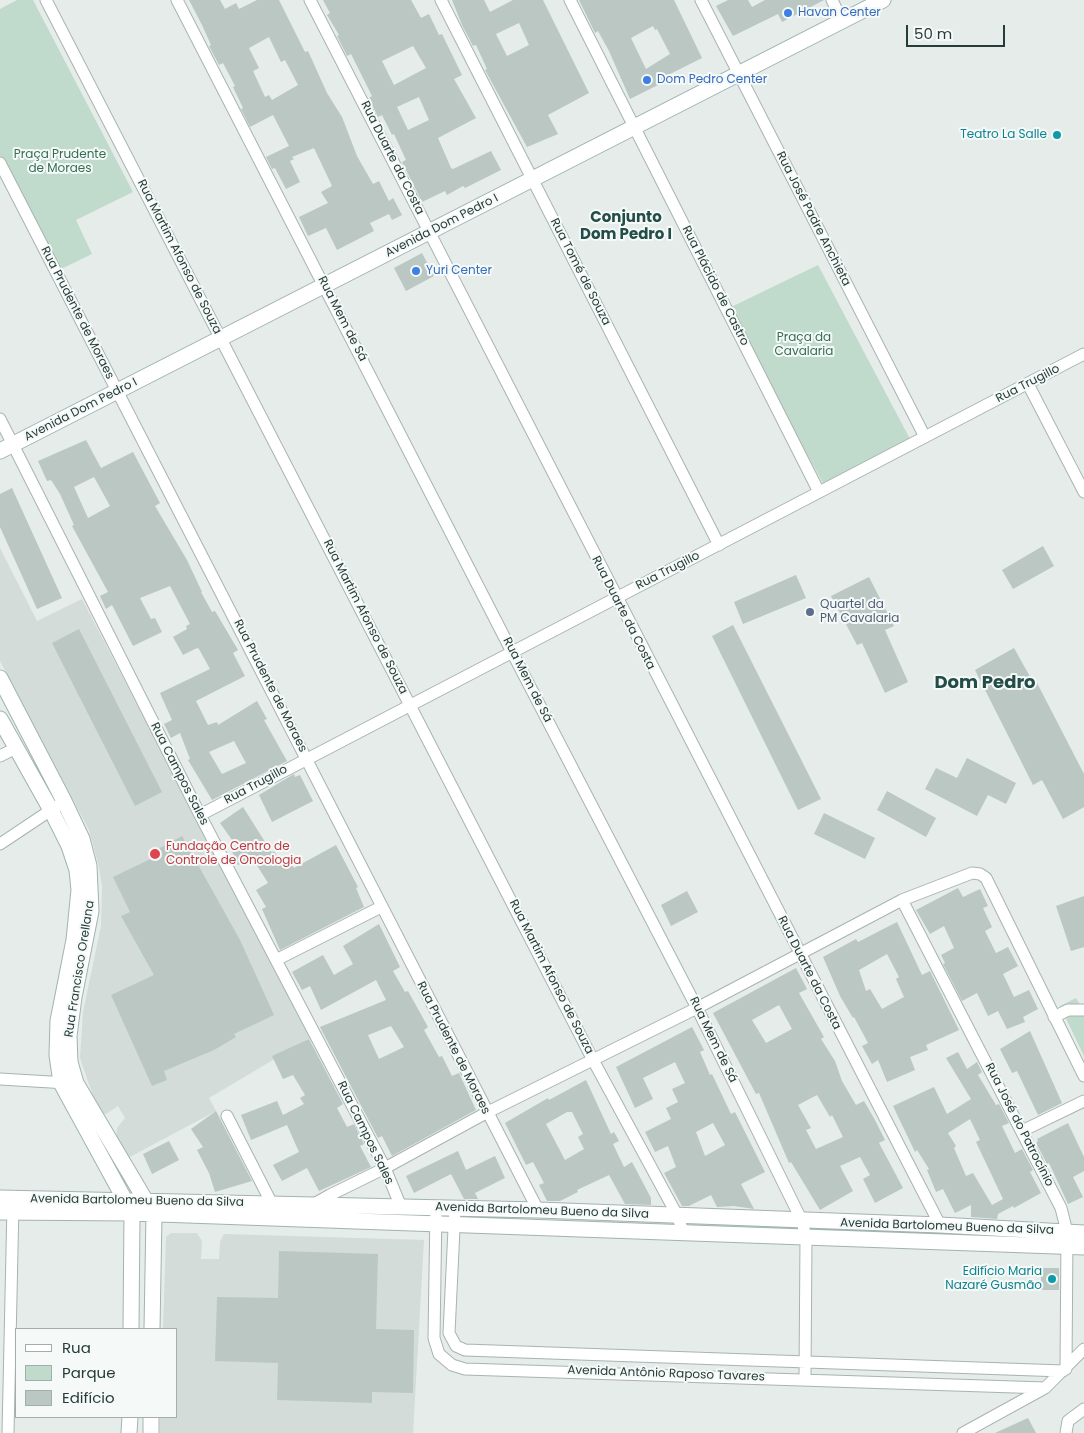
<!DOCTYPE html>
<meta charset="utf-8">
<style>
body{margin:0}
#map{position:relative;width:1084px;height:1433px;overflow:hidden;background:#e5ecea;font-family:Poppins,sans-serif}
canvas{display:block}
.legend{position:absolute;left:15px;top:1328px;width:162px;height:90px;box-sizing:border-box;background:#f5f9f8;border:1px solid #a2adac;margin:0;padding:6px 9px;list-style:none;font-size:15px;color:#263c39}
.legend li{display:flex;align-items:center;gap:10px;height:25px}
.legend b{width:25px;border:1px solid #a2adac}
.scale{position:absolute;left:906px;top:25px;width:99px;height:22px;box-sizing:border-box;border:2px solid #263c39;border-top:0;padding-left:6px;font-size:15px;line-height:18px;white-space:nowrap;color:#263c39;-webkit-text-stroke:4px #f5f9f8;paint-order:stroke}
</style>
<div id="map">
<canvas width="1084" height="1433"></canvas>
<ul class="legend">
<li><b style="height:6px;background:#fff"></b>Rua</li>
<li><b style="height:14px;background:#c0dbcb"></b>Parque</li>
<li><b style="height:14px;background:#bac7c3"></b>Edifício</li>
</ul>
<div class="scale">50 m</div>
</div>
<script>
const context = document.querySelector('canvas').getContext('2d');
context.lineJoin = 'round';
function paint(path, color) { context.fillStyle = color; context.fill(path, 'evenodd'); }
const poly = rows => new Path2D(rows.map(r => 'M' + r).join(''));
function stroke(path, color, width, dash) { context.strokeStyle = color; context.lineWidth = width; context.lineCap = dash ? 'butt' : 'round'; context.setLineDash(dash || []); context.stroke(path); }
function write(font, color, halo, rows, align = 'center') {
  context.font = font + ' Poppins,sans-serif'; context.lineWidth = 4; context.setLineDash([]); context.textBaseline = 'middle'; context.strokeStyle = halo; context.fillStyle = color; for (const [text, x, y, turn = 0] of rows) {
    context.save(); context.translate(x, y); context.rotate((+turn || 0) * Math.PI / 180); context.textAlign = isNaN(turn) ? turn : align; if (halo) context.strokeText(text, 0, 0); context.fillText(text, 0, 0); context.restore();
  }
}
const built = poly([
 [0,548,37,621,82,599,310,1038,209,1098,216,1111,126,1159,116,1139,117,1128,125,1118,118,1106,106,1114,101,1114,98,1110,80,1058,83,1012,101,926,102,887,99,867,89,830,0,661],
 [171,1233,197,1233,202,1241,201,1259,219,1259,220,1242,224,1234,424,1240,413,1433,160,1433,160,1417,176,1417,176,1329,163,1329,166,1237]
]);
const green = poly([
 [17,0,33,0,133,192,76,220,92,254,59,270,0,156,0,9],
 [818,265,910,439,824,485,727,309],
 [1076,998,1084,1012,1084,1056,1060,1006]
]);
const building = poly([
 [189,0,220,0,225,9,236,3,239,9,257,0,279,0,305,52,308,51,327,93,342,117,357,156,373,184,379,181,389,201,393,198,402,215,392,220,389,214,370,223,374,231,337,250,326,228,308,236,299,217,328,203,321,192,332,186,314,148,292,157,294,159,290,161,300,182,286,189,275,168,272,169,266,157,289,146,273,115,250,127,241,109,243,108,233,87,235,86,223,63,219,65,209,46,211,45,202,25],
 [269,37,281,62,285,60,298,85,272,100,269,95,265,97,253,71,259,68,249,48],
 [323,0,411,0,421,18,429,14,439,35,442,34,462,75,454,79,476,118,438,138,451,168,453,169,491,151,501,170,465,188,463,186,447,195,445,191,422,202,402,162,406,160,394,134,392,135,382,115,378,117,369,98,372,96,351,54,347,56,337,36,339,35,327,15,330,13],
 [413,46,426,68,394,85,382,61],
 [419,97,429,120,408,130,397,107],
 [452,0,484,0,490,12,513,0,543,0,589,93,548,115,558,134,527,147,485,70,487,69,476,45,473,46,462,25],
 [519,23,529,45,507,56,496,34],
 [579,0,674,0,702,58,670,74,672,78,630,99,609,51,598,31,595,33],
 [653,26,655,30,657,29,670,54,646,69,631,38],
 [728,0,748,0,752,7,765,0,824,0,782,22,778,14,733,36,716,6],
 [422,253,434,276,406,291,394,268],
 [86,440,101,468,133,452,160,503,155,506,187,560,202,592,201,592,212,612,215,611,238,650,233,653,245,676,196,701,208,725,217,722,218,725,257,701,267,719,264,720,287,761,212,800,188,760,190,759,180,733,171,738,164,724,172,720,160,693,210,669,199,649,197,648,183,655,173,637,187,629,186,626,190,624,170,586,140,598,151,619,155,618,162,632,133,646,112,605,106,609,100,596,108,592,72,526,74,525,60,494,51,480,47,481,38,461],
 [94,477,110,506,88,518,74,487],
 [234,741,246,763,222,774,209,752],
 [12,488,62,598,37,609,0,527,0,494],
 [1043,546,1054,566,1013,589,1002,570],
 [796,575,806,598,743,624,734,602],
 [869,577,894,626,885,630,908,682,885,693,862,643,857,645,831,596],
 [733,625,821,799,798,810,712,636],
 [79,629,162,792,135,806,52,643],
 [1014,648,1033,682,1036,681,1084,774,1084,807,1063,819,1042,780,1033,785,975,670],
 [967,758,1016,783,1006,804,988,795,977,816,925,789,936,768,957,778],
 [294,774,295,777,300,775,313,801,272,822,259,795],
 [887,791,936,818,926,837,877,810],
 [243,807,272,853,274,851,283,865,289,861,294,868,336,845,358,887,356,888,364,907,280,950,262,909,266,907,256,890,268,883,253,859,238,865,231,849,237,847,220,823],
 [824,813,875,838,865,859,814,834],
 [182,836,240,940,274,1015,234,1034,236,1037,214,1050,164,1071,167,1080,152,1086,111,995,154,975,121,916,130,912,113,877,161,854,158,849],
 [958,888,963,897,980,889,988,906,983,908,992,927,985,931,996,953,1008,947,1018,966,1003,974,1014,997,1029,990,1038,1009,1023,1017,1025,1022,1007,1029,998,1011,988,1016,977,993,962,1001,943,964,945,963,941,955,954,948,944,926,930,934,916,910],
 [687,891,698,912,671,926,661,905],
 [1084,896,1084,947,1071,951,1056,906],
 [897,922,922,975,930,971,959,1030,926,1045,928,1050,910,1057,915,1070,887,1082,878,1060,872,1064,862,1046,868,1043,854,1017,853,1018,840,996,823,957,856,939,858,942],
 [887,954,899,977,896,979,904,997,882,1009,870,989,866,991,859,970],
 [379,924,400,967,393,971,405,992,408,991,428,1027,424,1030,439,1057,442,1056,452,1076,459,1073,476,1110,392,1156,382,1136,378,1138,320,1027,386,1000,376,980,321,1010,310,986,302,990,292,972,323,955,334,975,353,964,343,946],
 [391,1026,404,1047,379,1059,368,1035],
 [796,968,807,989,799,993,824,1037,821,1039,835,1061,842,1081,856,1105,864,1101,875,1120,885,1140,879,1143,903,1188,875,1203,863,1179,870,1175,860,1157,840,1166,853,1191,820,1210,791,1162,789,1163,759,1093,756,1094,713,1013],
 [779,1005,792,1029,766,1043,752,1020],
 [817,1095,830,1117,832,1115,843,1137,816,1149,806,1130,811,1128,798,1105],
 [692,1027,704,1050,700,1052,710,1075,712,1074,731,1114,735,1112,765,1172,741,1184,754,1209,734,1206,717,1207,711,1195,689,1206,682,1206,664,1173,676,1167,668,1146,655,1152,645,1132,671,1119,666,1108,678,1102,672,1089,685,1083,675,1062,643,1078,653,1099,635,1108,616,1067],
 [713,1123,725,1145,705,1156,696,1132],
 [1030,1031,1062,1103,1038,1115,1017,1071,1012,1073,1000,1049],
 [309,1039,343,1104,337,1108,347,1127,354,1124,364,1144,360,1146,371,1167,319,1191,307,1168,282,1181,273,1165,299,1152,287,1125,251,1140,241,1115,277,1101,283,1115,304,1104,300,1098,305,1095,293,1075,283,1079,272,1056],
 [958,1052,967,1069,977,1062,982,1072,978,1075,996,1105,999,1104,1009,1123,1002,1126,1015,1153,1022,1149,1033,1170,1030,1172,1041,1193,1014,1208,1013,1206,998,1214,997,1219,971,1217,971,1205,955,1213,943,1189,936,1192,927,1170,929,1169,917,1150,915,1152,893,1106,934,1087,947,1114,971,1099,946,1058],
 [970,1119,980,1140,976,1142,1003,1199,992,1205,973,1173,966,1176,954,1148,956,1146,948,1133],
 [586,1080,611,1134,614,1132,619,1141,613,1144,624,1167,632,1162,651,1198,651,1205,625,1204,609,1175,577,1190,578,1192,560,1201,547,1201,539,1185,544,1183,533,1162,526,1165,505,1123,548,1098,549,1100],
 [567,1112,572,1112,583,1134,578,1137,584,1149,565,1160,546,1124],
 [216,1111,252,1181,215,1192,209,1173,197,1150,203,1147,191,1129],
 [1068,1123,1084,1157,1084,1171,1073,1177,1083,1197,1068,1204,1049,1163,1047,1164,1036,1143,1038,1141,1037,1139],
 [169,1141,179,1160,152,1174,143,1154],
 [458,1151,466,1170,495,1156,505,1178,475,1193,478,1199,464,1199,451,1174,414,1193,406,1176],
 [279,1251,378,1254,376,1329,414,1330,413,1393,372,1392,372,1403,277,1400,278,1363,215,1361,217,1297,278,1298],
 [1041,1268,1059,1268,1059,1290,1041,1290],
 [1028,1418,1036,1433,995,1433]
]);
const street = poly([
 [46,0,593,1060,677,1215,684,1234],
 [177,0,512,652,697,1008,802,1221,806,1238,805,1378],
 [310,0,940,1225],
 [441,0,719,545],
 [570,0,819,492],
 [701,0,925,437],
 [832,0,842,21],
 [0,163,538,1210],
 [1028,384,1084,492],
 [0,419,200,815,385,1168,401,1207],
 [0,756,16,748],
 [200,815,1084,354],
 [0,844,57,806],
 [902,900,1061,1208,1067,1232,1066,1369],
 [276,960,381,907],
 [1054,1017,1068,1010,1084,1010],
 [0,1079,67,1083],
 [227,1116,272,1204],
 [1022,1131,1084,1101],
 [314,1207,314,1204,330,1195,385,1168,486,1113,697,1008,902,900,972,873,980,874,986,878,1084,1076],
 [436,1208,434,1338,439,1354,452,1365,465,1369,1045,1388],
 [455,1208,449,1333,456,1346,465,1350,1063,1371],
 [8,1433,13,1205],
 [963,1433,1045,1388,1084,1349],
 [1066,1433,1068,1421,1084,1409]
]);
const secondary = poly([
 [0,451,883,0],
 [0,678,64,801,82,839,89,866,91,911,74,997,69,1036,70,1062,76,1083,150,1208],
 [0,719,51,810,69,846,77,870,79,890,74,940,58,1021,57,1055,61,1083,132,1213,131,1329],
 [0,1198,538,1210,940,1225,1084,1233],
 [0,1212,132,1213,1084,1247],
 [152,1329,154,1214],
 [129,1433,130,1417],
 [151,1433,151,1417]
]);
const markers = [
 [788,13,5,"#3f7fe0"],
 [647,80,5,"#3f7fe0"],
 [1057,135,5,"#0f9aa8"],
 [416,271,5,"#3f7fe0"],
 [810,612,5,"#5c6f8a"],
 [155,854,6,"#e0444e"],
 [1052,1279,5,"#0f9aa8"]
];
const shopNames = [
 ["Havan Center",798,13],
 ["Dom Pedro Center",657,80],
 ["Yuri Center",426,271]
];
const cultureNames = [
 ["Teatro La Salle",1047,135],
 ["Edifício Maria",1042,1272],
 ["Nazaré Gusmão",1042,1286]
];
const parkNames = [
 ["Praça Prudente",60,155],
 ["de Moraes",60,169],
 ["Praça da",804,338],
 ["Cavalaria",804,352]
];
const streetNames = [
 ["Rua Duarte da Costa",392,158,63],
 ["Rua José Padre Anchieta",813,219,63],
 ["Avenida Dom Pedro I",442,226,-27],
 ["Rua Martim Afonso de Souza",179,257,63],
 ["Rua Tomé de Souza",580,272,63],
 ["Rua Plácido de Castro",715,286,63],
 ["Rua Prudente de Moraes",77,313,63],
 ["Rua Mem de Sá",342,319,63],
 ["Rua Trugillo",1028,384,-27],
 ["Avenida Dom Pedro I",81,410,-27],
 ["Rua Trugillo",668,571,-27],
 ["Rua Duarte da Costa",623,613,63],
 ["Rua Martim Afonso de Souza",365,617,63],
 ["Rua Mem de Sá",527,680,63],
 ["Rua Prudente de Moraes",270,686,63],
 ["Rua Campos Sales",179,774,63],
 ["Rua Trugillo",256,785,-28],
 ["Rua Francisco Orellana",80,969,-81],
 ["Rua Duarte da Costa",809,973,63],
 ["Rua Martim Afonso de Souza",551,977,63],
 ["Rua Mem de Sá",713,1040,64],
 ["Rua Prudente de Moraes",453,1048,63],
 ["Rua José do Patrocínio",1019,1125,63],
 ["Rua Campos Sales",365,1133,64],
 ["Avenida Bartolomeu Bueno da Silva",137,1201,1],
 ["Avenida Bartolomeu Bueno da Silva",542,1211,2],
 ["Avenida Bartolomeu Bueno da Silva",947,1227,2],
 ["Avenida Antônio Raposo Tavares",666,1374,2]
];
const serviceNames = [
 ["Quartel da",820,605],
 ["PM Cavalaria",820,619]
];
const healthNames = [
 ["Fundação Centro de",166,847],
 ["Controle de Oncologia",166,861]
];
const quarterNames = [
 ["Conjunto",626,218],
 ["Dom Pedro I",626,235]
];
const districtNames = [
 ["Dom Pedro",985,683]
];
paint(built, '#d3dcd9');
paint(green, '#c0dbcb');
paint(building, '#bac7c3');
stroke(street, '#a8b4b1', 13);
stroke(secondary, '#a1b4b0', 17);
stroke(street, '#fff', 11);
stroke(secondary, '#fff', 15);
for (const [x, y, r, color] of markers) { const dot = new Path2D(); dot.arc(x, y, r, 0, 2 * Math.PI); context.fillStyle = color; context.fill(dot); stroke(dot, '#f5f9f8', 2); }
write('12px', '#366cbe', '#f5f9f8', shopNames, 'left');
write('12px', '#0d838f', '#f5f9f8', cultureNames, 'right');
write('12px', '#346f52', '#f5f9f8', parkNames);
write('12px', '#263c39', '#f5f9f8', streetNames);
write('12px', '#4e5e75', '#f5f9f8', serviceNames, 'left');
write('12px', '#be3a42', '#f5f9f8', healthNames, 'left');
write('bold 15px', '#244d48', '#f5f9f8', quarterNames);
write('bold 18px', '#244d48', '#f5f9f8', districtNames);
</script>
